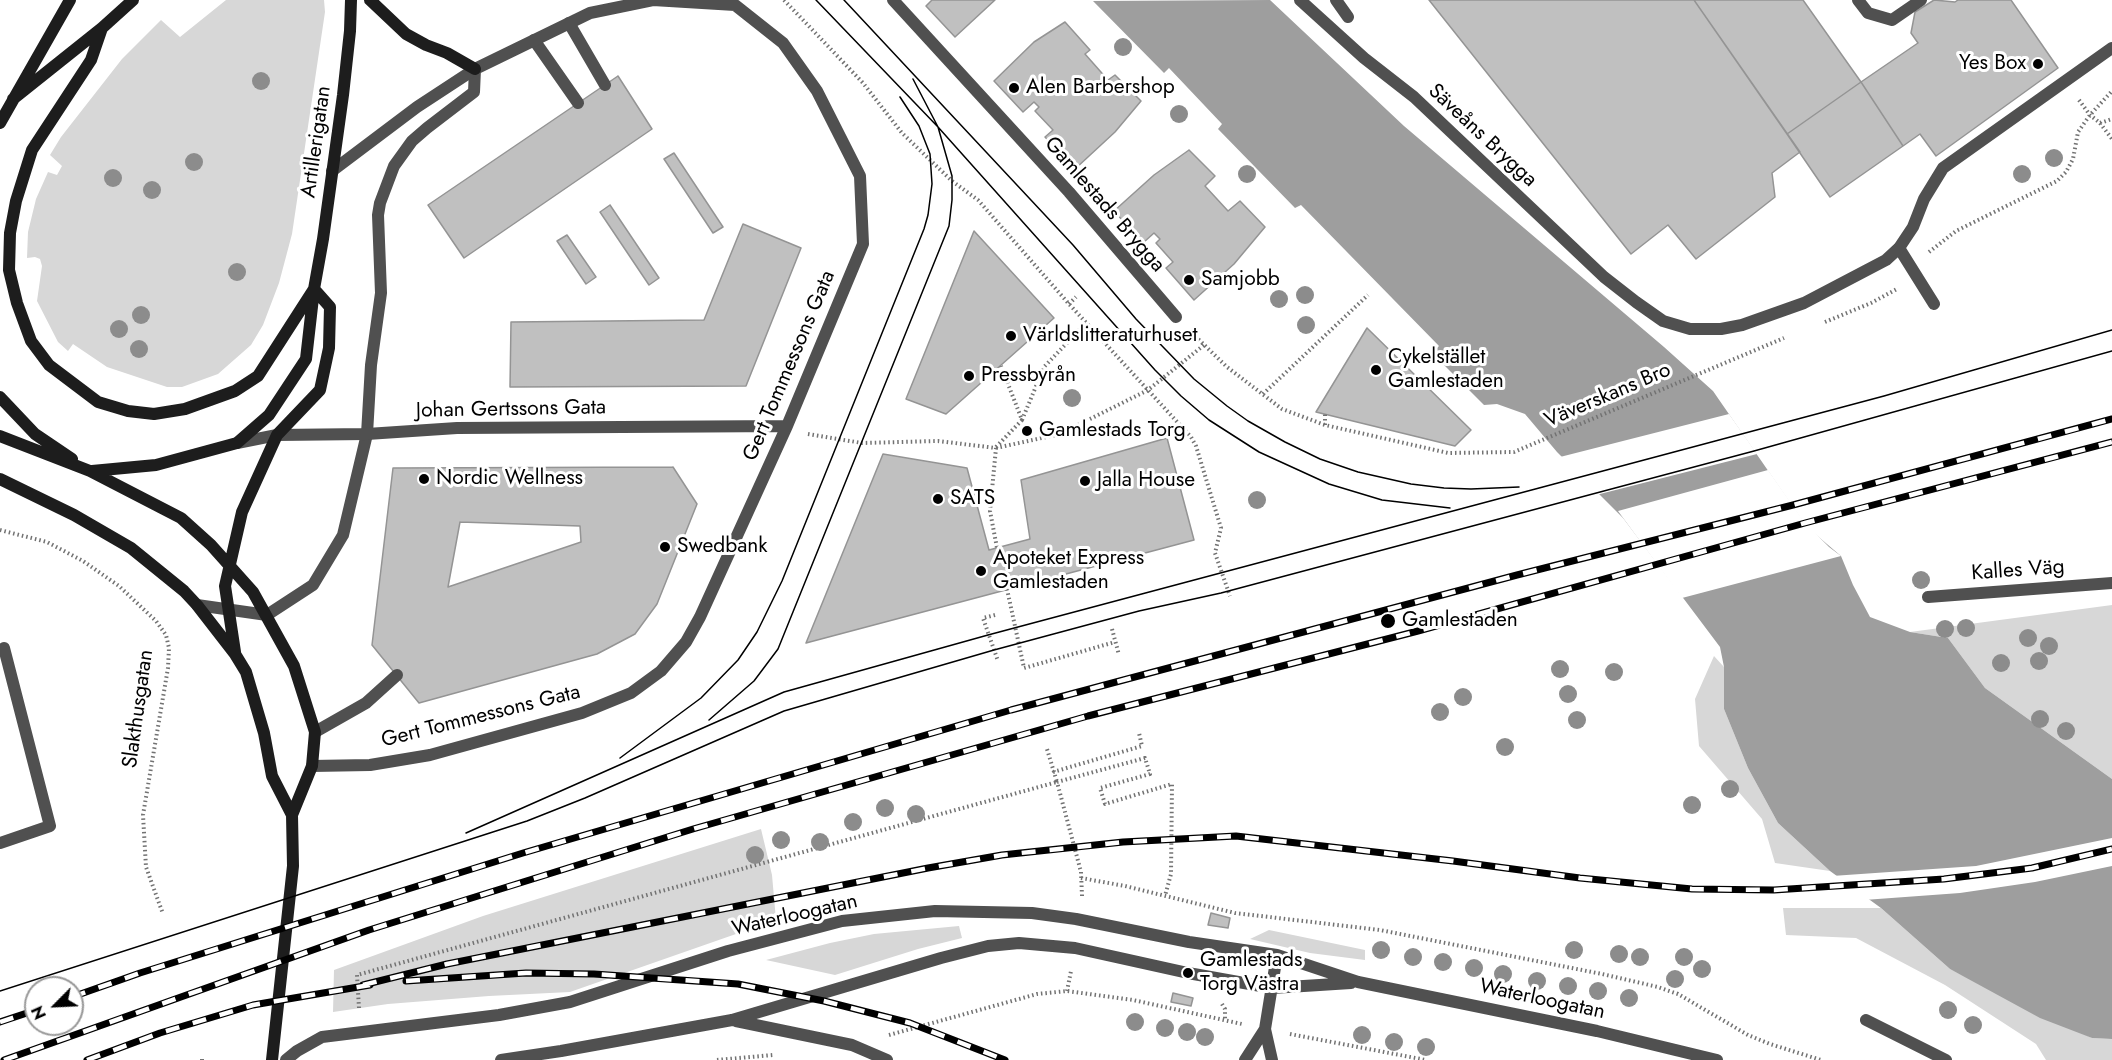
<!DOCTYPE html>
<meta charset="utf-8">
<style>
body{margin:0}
#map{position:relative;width:2112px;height:1060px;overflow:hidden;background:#fff;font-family:Jost,sans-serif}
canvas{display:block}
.north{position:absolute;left:24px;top:976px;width:60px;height:60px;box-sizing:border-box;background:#fff;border:2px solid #999;border-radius:50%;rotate:246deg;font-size:16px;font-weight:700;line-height:24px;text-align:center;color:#000}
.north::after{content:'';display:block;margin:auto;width:21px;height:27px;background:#000;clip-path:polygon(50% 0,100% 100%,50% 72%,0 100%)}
</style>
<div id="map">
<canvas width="2112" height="1060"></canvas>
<div class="north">N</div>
</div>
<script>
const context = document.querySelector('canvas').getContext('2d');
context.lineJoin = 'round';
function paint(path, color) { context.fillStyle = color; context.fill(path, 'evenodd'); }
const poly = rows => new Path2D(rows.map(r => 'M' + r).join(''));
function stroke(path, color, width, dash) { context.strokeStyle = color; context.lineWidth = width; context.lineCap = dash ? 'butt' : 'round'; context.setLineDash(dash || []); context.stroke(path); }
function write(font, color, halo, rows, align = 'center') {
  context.font = font + ' Jost,sans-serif'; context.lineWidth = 6; context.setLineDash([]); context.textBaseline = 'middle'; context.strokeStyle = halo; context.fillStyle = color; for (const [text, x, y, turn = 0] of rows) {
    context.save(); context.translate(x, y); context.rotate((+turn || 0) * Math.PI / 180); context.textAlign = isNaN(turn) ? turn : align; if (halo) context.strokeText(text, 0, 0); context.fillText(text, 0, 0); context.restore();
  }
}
const green = poly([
 [226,0,324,0,325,12,292,234,279,283,263,325,251,345,218,374,182,387,167,387,107,367,73,344,68,351,58,342,37,301,42,266,40,259,35,257,27,258,28,232,36,199,48,172,57,175,62,166,50,155,61,137,122,59,161,20,180,37],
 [2112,605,2112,779,1985,688,1948,638,1910,632],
 [1714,656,1724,667,1724,709,1748,768,1778,823,1830,871,1775,863,1762,819,1699,746,1695,699],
 [761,829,772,875,776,920,570,992,489,996,388,1004,333,1012,334,970,483,916],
 [1783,908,1881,908,1950,969,2092,1038,2112,1039,2112,1060,2046,1060,2036,1044,1945,985,1856,938,1786,935],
 [959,926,962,938,918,949,835,975,766,960,830,943,874,934],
 [1269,930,1365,950,1365,960,1310,953,1250,939]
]);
const water = poly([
 [1270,0,1404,126,1664,347,1713,391,1807,527,1841,556,1853,585,1870,617,1910,632,1948,638,1985,688,2112,779,2112,1039,2092,1038,2040,1018,1950,969,1881,908,1830,871,1778,823,1748,768,1724,709,1724,667,1720,647,1623,518,1557,452,1525,414,1497,404,1484,405,1432,353,1439,346,1301,205,1295,208,1218,129,1222,124,1169,68,1164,73,1093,1]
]);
const pier = poly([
 [1729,414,1757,454,1596,495,1560,457],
 [1768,470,1805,523,1829,547,1841,556,1682,598,1618,511],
 [2112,838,2112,866,2035,882,1960,893,1864,900,1832,876,1976,866]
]);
const building = poly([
 [932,0,995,0,955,37,926,6,932,0],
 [1429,0,1694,0,1800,152,1772,173,1775,197,1696,259,1668,225,1631,254,1429,0],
 [1694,0,1803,0,1861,82,1787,134,1694,0],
 [1934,0,1955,2,1958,0,2011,0,2058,68,1936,156,1920,134,1903,146,1861,82,1918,43,1911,33,1915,12,1934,0],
 [1065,22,1090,50,1085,54,1108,80,1115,75,1141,101,1115,132,1075,169,1045,137,1053,130,1035,111,1039,107,1034,102,1023,112,994,81,1034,42,1065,22],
 [618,76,652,129,464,258,428,205,618,76],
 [1861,82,1903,146,1830,197,1787,134,1861,82],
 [1189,150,1215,176,1205,186,1228,211,1240,201,1265,227,1234,264,1194,300,1166,268,1173,262,1156,243,1160,239,1154,233,1143,243,1114,211,1154,175,1189,150],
 [674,153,723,227,713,233,664,159,674,153],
 [610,205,659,278,649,285,600,212,610,205],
 [743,224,801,248,746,386,510,387,511,322,704,320,743,224],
 [974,231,1054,318,946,414,906,399,974,231],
 [567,235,596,277,586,284,557,241,567,235],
 [1367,328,1471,430,1455,446,1316,412,1367,328],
 [1167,438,1194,540,806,643,883,454,967,468,989,550,1030,539,1021,480,1167,438],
 [673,467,697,504,657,604,635,634,597,654,419,703,372,645,393,468,673,467],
 [460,522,580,526,581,542,448,587,460,522],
 [1211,913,1230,918,1228,928,1208,925,1211,913],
 [1173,993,1193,998,1191,1006,1171,1002,1173,993]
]);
const path = poly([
 [784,0,863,83,902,133,952,181,978,200,1069,304,1191,437,1196,446,1221,528,1215,553,1230,596],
 [2079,100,2090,115,2100,123,2112,119],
 [2100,123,2112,139],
 [1929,252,1956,231,2057,181,2066,172,2073,159,2078,132,2090,115,2112,91],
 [1069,304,1076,297],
 [1825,322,1871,303,1897,289],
 [1192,333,1227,367,1282,409,1325,425,1448,453,1514,452,1784,338],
 [1263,394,1368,295],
 [1022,420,1044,367,1086,323],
 [1325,425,1325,414],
 [808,434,862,443,938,441,996,448,990,511,997,548],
 [996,447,1022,420,1001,366],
 [996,448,1060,434,1148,390,1204,345],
 [0,530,47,542,83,561,119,586,156,621,166,635,169,648,168,668,143,815,146,867,163,914],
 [1007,589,1024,668,1115,642],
 [995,615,983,618,998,661],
 [1112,629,1119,655],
 [1053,772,1142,746,1139,733],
 [1081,878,1125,886,1235,913,1380,930,1602,974,1658,987,1678,994,1748,1035,1770,1044,1821,1060],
 [1082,896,1081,872,1057,782,1145,758,1150,774,1100,788,1105,804,1172,784,1171,874,1165,896],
 [1067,991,1071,971],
 [1222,1004,1225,1009,1225,1020],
 [359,1008,357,975,1057,782,1047,749],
 [1290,1034,1426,1060],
 [889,1035,1037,994,1067,991,1133,1000,1242,1024],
 [202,1059,202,1060],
 [717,1060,773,1055]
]);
const lane = poly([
 [1336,0,1348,17],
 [569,23,605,85],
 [534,40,578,103],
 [1899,248,1934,304],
 [1928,597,2112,583],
 [197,605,267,615,313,585,343,535,367,434,371,365,381,293,378,215,380,203,394,166,412,141,427,128,474,92,475,69],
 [315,732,366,703,397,675],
 [1866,1020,1946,1060]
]);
const street = poly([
 [893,0,1069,192,1176,317],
 [1300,0,1364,58,1414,97,1604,277,1636,302,1663,321,1690,329,1721,329,1742,325,1804,303,1886,260,1899,248,1913,227,1924,199,1943,168,2112,48],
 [1858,0,1868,13,1892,20,1921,0],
 [237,443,277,435,367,434,457,428,787,426],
 [312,766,370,765,430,755,582,713,631,693,661,671,686,642,700,617,787,426,863,244,860,176,817,91,783,43,735,5,653,0,590,13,475,69,417,107,332,171],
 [0,843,50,826,4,648],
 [736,1021,852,1045,887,1060],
 [286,1060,297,1051,322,1037,499,1015,570,1002,728,951,842,921,935,911,1032,913,1076,919,1189,942,1277,955,1358,982,1597,1031,1717,1060],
 [501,1060,561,1051,732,1020,941,958,988,946,1019,943,1075,948,1188,973,1272,988,1351,983],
 [1245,1060,1265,1029],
 [1272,1060,1265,1029,1277,955]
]);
const secondary = poly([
 [370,0,406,34,426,45,447,53,475,69],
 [102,28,91,60,32,150,16,201,10,233,9,270,17,303,31,341,49,365,98,402,128,411,154,414,185,409,235,391,258,376,314,289],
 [13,99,102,28,133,0],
 [0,123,70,0],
 [0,397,35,434,72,459],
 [0,436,90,471,181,518,211,545,253,592,294,666,315,732,312,766,292,815,293,866,272,1060],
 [92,471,156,465,237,443,269,415,306,359,314,289,323,239,343,95,350,31,351,0],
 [0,479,74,515,131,548,184,591,197,605,235,654,246,672,264,733,272,776,292,815],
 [235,652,225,586,242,512,277,435,320,390,329,348,330,307,314,289]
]);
const tram = poly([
 [816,0,938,127,1155,370,1181,396,1209,420,1259,452,1329,484,1382,500,1450,508],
 [844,0,1073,245,1136,319,1194,379,1227,406,1248,421,1285,442,1320,459,1358,472,1411,484,1444,488,1471,489,1519,487],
 [709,720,754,681,778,649,949,226,952,200,952,176,938,127,913,79],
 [620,758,701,698,738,660,757,632,782,581,924,229,928,215,932,184,930,154,919,126,900,97],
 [466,833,784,692,988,635,1884,396,2112,330],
 [0,991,527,821,585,798,784,711,994,650,1139,611,1221,593,1754,451,2112,351]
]);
const rail = poly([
 [406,981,526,973,594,974,738,984,824,1001,910,1023,1005,1060],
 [363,985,447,964,928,868,1002,855,1123,842,1236,836,1453,861,1580,878,1692,889,1774,890,1944,879,2032,868,2112,849],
 [72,997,140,973,523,853,1011,710,1517,575,1793,505,2112,419],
 [0,1022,36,1010],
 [4,1060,369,930,693,829,1088,716,1418,631,1805,523,2112,442],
 [87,1060,160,1033,253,1005,370,985]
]);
const trees = [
 [1123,47],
 [261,81],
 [1179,114],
 [2054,158],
 [194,162],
 [1247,174],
 [2022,174],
 [113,178],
 [152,190],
 [237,272],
 [1305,295],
 [1279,299],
 [141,315],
 [1306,325],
 [119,329],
 [139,349],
 [1072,398],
 [1257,500],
 [1921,580],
 [1966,628],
 [1945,629],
 [2028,638],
 [2049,646],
 [2039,661],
 [2001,663],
 [1560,669],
 [1614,672],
 [1568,694],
 [1463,697],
 [1440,712],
 [2040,719],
 [1577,720],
 [2066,731],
 [1505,747],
 [1730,789],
 [1692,805],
 [885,808],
 [916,814],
 [853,822],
 [781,840],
 [820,842],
 [755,855],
 [1381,950],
 [1574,950],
 [1619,954],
 [1413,957],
 [1640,957],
 [1684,957],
 [1443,962],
 [1474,968],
 [1702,969],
 [1503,974],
 [1675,979],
 [1537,981],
 [1568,986],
 [1598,991],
 [1629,998],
 [1948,1010],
 [1135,1022],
 [1973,1025],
 [1165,1028],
 [1187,1032],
 [1362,1035],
 [1205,1037],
 [1394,1042],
 [1426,1047]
];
const markers = [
 [2038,64,6,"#000"],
 [1014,88,6,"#000"],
 [1189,280,6,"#000"],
 [1011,336,6,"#000"],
 [1376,370,6,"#000"],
 [969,376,6,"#000"],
 [1027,431,6,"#000"],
 [424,479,6,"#000"],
 [1085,481,6,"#000"],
 [938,499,6,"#000"],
 [665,547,6,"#000"],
 [981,571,6,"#000"],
 [1388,621,8,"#000"],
 [1188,973,6,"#000"]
];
const poiNames = [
 ["Yes Box",2026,64,"right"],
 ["Alen Barbershop",1026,88],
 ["Samjobb",1201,280],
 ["Världslitteraturhuset",1023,336],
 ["Cykelstället",1388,358],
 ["Gamlestaden",1388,382],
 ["Pressbyrån",981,376],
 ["Gamlestads Torg",1039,431],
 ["Nordic Wellness",436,479],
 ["Jalla House",1097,481],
 ["SATS",950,499],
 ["Swedbank",677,547],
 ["Apoteket Express",993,559],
 ["Gamlestaden",993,583],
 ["Gamlestaden",1402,621],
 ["Gamlestads",1200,961],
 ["Torg Västra",1200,985]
];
const streetNames = [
 ["Säveåns Brygga",1482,136,43],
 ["Artillerigatan",317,142,-82],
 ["Gamlestads Brygga",1104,205,49],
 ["Gert Tommessons Gata",790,366,-67],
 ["Väverskans Bro",1608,396,-23],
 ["Johan Gertssons Gata",511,410,-1],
 ["Kalles Väg",2018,571,-4],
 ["Slakthusgatan",139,709,-82],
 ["Gert Tommessons Gata",481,717,-14],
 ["Waterloogatan",795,916,-13],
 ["Waterloogatan",1542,1000,12]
];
paint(green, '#d7d7d7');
paint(water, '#9e9e9e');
paint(pier, '#fff');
paint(building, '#c0c0c0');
stroke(building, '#949494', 1.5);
stroke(path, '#727272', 4, [1.5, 3]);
stroke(lane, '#505050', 12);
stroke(street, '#505050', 12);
stroke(secondary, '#1d1d1d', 12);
stroke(tram, '#000', 1.5);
stroke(rail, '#000', 7);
stroke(rail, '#fff', 4.5, [14]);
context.fillStyle = '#8c8c8c';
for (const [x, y] of trees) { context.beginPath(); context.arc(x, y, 9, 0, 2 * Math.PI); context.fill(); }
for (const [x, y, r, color] of markers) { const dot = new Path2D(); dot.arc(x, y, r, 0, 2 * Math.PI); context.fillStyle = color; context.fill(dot); stroke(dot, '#fff', 2); }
write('21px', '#000', '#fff', poiNames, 'left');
write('21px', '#000', '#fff', streetNames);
</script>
